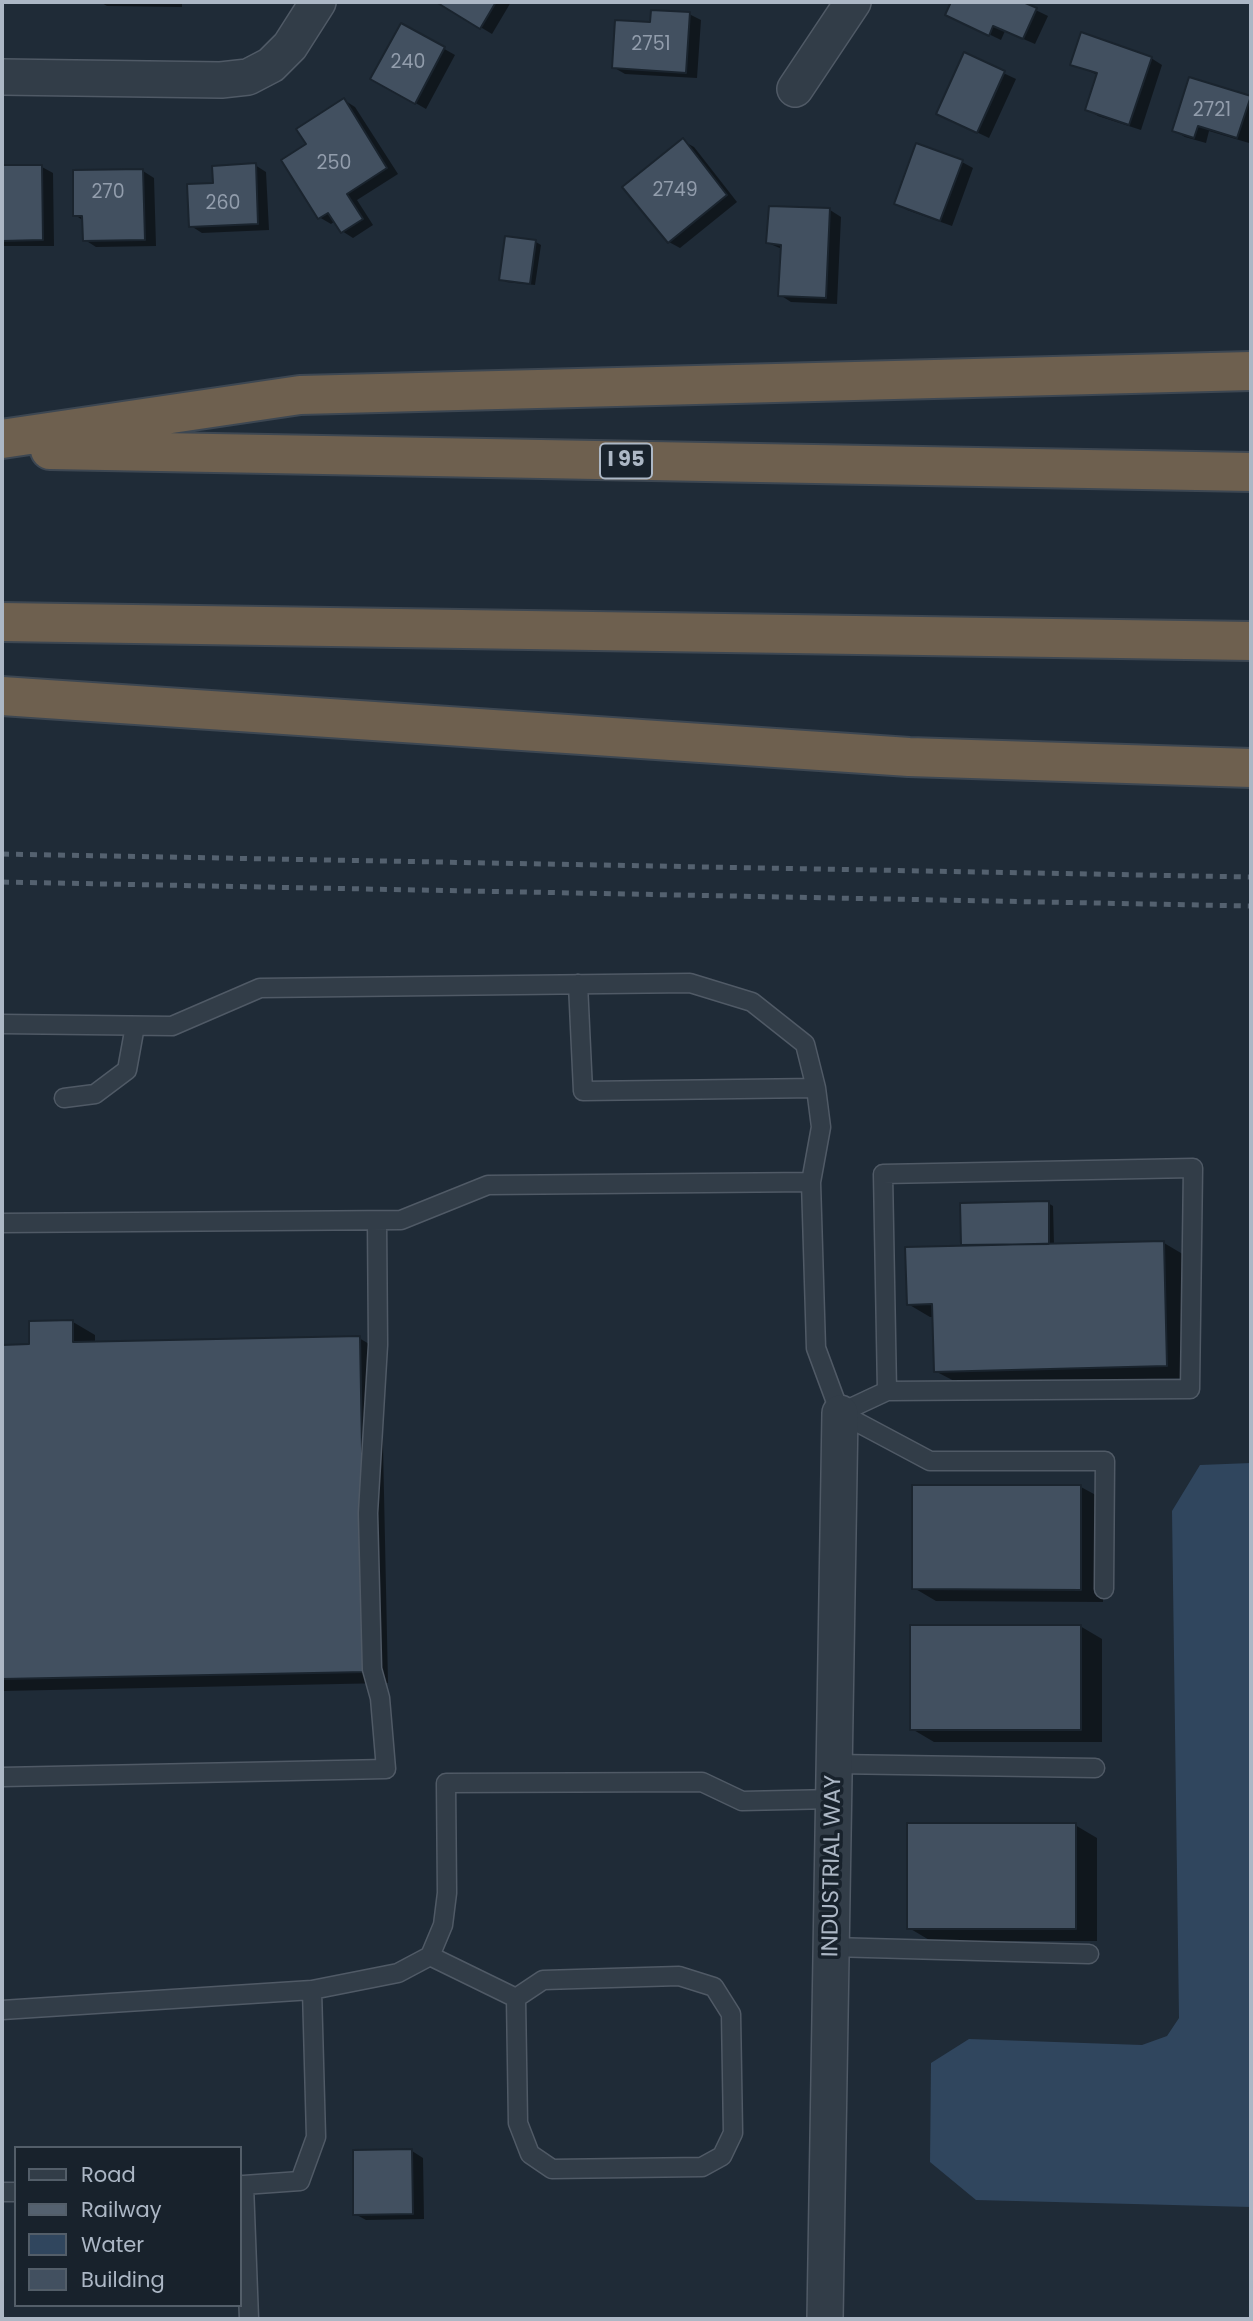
<!DOCTYPE html>
<style>
body{margin:0}
#map{position:relative;width:1253px;height:2321px;overflow:hidden;background:#1f2b37;font-family:Poppins,sans-serif}
canvas{display:block}
.frame{position:absolute;inset:0;border:4px solid #acb7c5;pointer-events:none}
.legend{position:absolute;left:14px;top:2146px;width:228px;height:161px;box-sizing:border-box;background:#18222c;border:2px solid #535e69;margin:0;padding:9px 12px;list-style:none;font-size:21px;color:#acb7c5}
.legend li{display:flex;align-items:center;gap:14px;height:35px}
.legend b{width:35px;border:2px solid #535e69}
</style>
<div id="map">
<canvas width="1253" height="2321"></canvas>
<div class="frame"></div>
<ul class="legend">
<li><b style="height:9px;background:#323d48"></b>Road</li>
<li><b style="height:9px;background:#54616f"></b>Railway</li>
<li><b style="height:19px;background:#30465e"></b>Water</li>
<li><b style="height:19px;background:#425060"></b>Building</li>
</ul>
</div>
<script>
const context = document.querySelector('canvas').getContext('2d');
context.lineJoin = 'round';
function paint(path, color) { context.fillStyle = color; context.fill(path, 'evenodd'); }
const poly = rows => new Path2D(rows.map(r => 'M' + r).join(''));
function stroke(path, color, width, dash) { context.strokeStyle = color; context.lineWidth = width; context.lineCap = dash ? 'butt' : 'round'; context.setLineDash(dash || []); context.stroke(path); }
function write(font, color, halo, rows, align = 'center') {
  context.font = font + ' Poppins,sans-serif'; context.lineWidth = 7; context.setLineDash([]); context.textBaseline = 'middle'; context.strokeStyle = halo; context.fillStyle = color; for (const [text, x, y, turn = 0] of rows) {
    context.save(); context.translate(x, y); context.rotate((+turn || 0) * Math.PI / 180); context.textAlign = isNaN(turn) ? turn : align; if (halo) context.strokeText(text, 0, 0); context.fillText(text, 0, 0); context.restore();
  }
}
const water = poly([
 [1251,1463,1251,2207,976,2200,930,2162,931,2063,969,2039,1142,2045,1167,2036,1179,2018,1172,1511,1200,1465]
]);
const shadow = poly([
 [100,2,182,2,182,7,107,6],
 [439,2,511,2,492,34],
 [953,2,1019,2,1048,16,1035,44,1005,31,1001,40,947,14],
 [689,14,701,20,697,78,625,74,613,67,652,24],
 [402,25,455,55,426,109,372,78],
 [965,55,1016,79,989,138,949,119],
 [1151,58,1162,65,1141,130,1098,116,1087,109,1098,75,1072,64],
 [1190,79,1251,98,1251,135,1249,143,1209,131,1206,143,1185,137,1174,131],
 [344,100,355,107,398,174,357,200,373,225,353,238,342,231,335,221,331,224,319,217,308,144],
 [683,141,694,147,737,202,680,248,669,242],
 [962,162,973,168,952,226,907,210,896,203],
 [255,165,266,172,269,230,202,233,191,226,215,185],
 [2,167,42,167,53,173,54,246,2,246],
 [143,171,154,178,156,246,96,247,85,240,84,221,75,215],
 [830,210,841,217,837,304,791,302,780,295,782,249,768,243],
 [536,242,541,245,535,285,506,282,501,279],
 [1048,1203,1053,1206,1054,1245,1164,1243,1186,1256,1189,1378,958,1383,935,1371,934,1317,930,1317,908,1304,968,1247,962,1244],
 [73,1322,95,1335,95,1343,359,1338,381,1351,388,1683,2,1691,2,1346,31,1346],
 [1081,1487,1103,1499,1103,1602,936,1601,914,1588],
 [1080,1626,1102,1639,1102,1742,934,1742,912,1729],
 [1075,1825,1097,1838,1097,1941,931,1941,909,1928],
 [412,2151,423,2158,424,2219,366,2220,355,2214]
]);
const building = poly([
 [436,2,496,2,480,29,436,2],
 [951,2,1023,2,1037,8,1023,39,993,26,989,36,945,15,951,2],
 [651,10,690,12,686,73,612,68,615,20,650,22,651,10],
 [401,23,445,47,415,104,370,79,401,23],
 [1081,32,1152,57,1129,125,1085,110,1097,73,1070,65,1081,32],
 [964,52,1005,71,977,133,936,114,964,52],
 [1189,77,1251,96,1237,138,1198,126,1194,138,1172,131,1189,77],
 [344,98,387,168,347,194,363,219,341,233,328,213,318,219,281,160,306,144,296,129,344,98],
 [683,138,727,195,668,243,622,187,683,138],
 [916,143,963,160,940,221,894,204,916,143],
 [256,163,258,224,189,227,187,184,213,183,212,166,256,163],
 [2,165,42,165,43,240,2,241,2,165],
 [143,169,145,240,83,241,82,216,73,216,73,170,143,169],
 [769,206,830,208,826,298,778,296,781,245,766,243,769,206],
 [505,236,536,240,530,284,499,280,505,236],
 [1049,1201,1049,1244,961,1245,960,1203,1049,1201],
 [1164,1241,1167,1366,934,1372,932,1304,907,1305,905,1247,1164,1241],
 [73,1320,73,1342,360,1336,366,1672,2,1679,2,1345,29,1344,29,1321,73,1320],
 [912,1485,1081,1485,1081,1590,912,1589,912,1485],
 [910,1625,1081,1625,1081,1730,910,1730,910,1625],
 [907,1823,1076,1823,1076,1929,907,1929,907,1823],
 [412,2149,413,2214,353,2215,353,2150,412,2149]
]);
const lane = poly([
 [578,984,583,1091,816,1088],
 [2,1024,172,1026,260,988,690,983,752,1002,805,1044,816,1088,821,1127,811,1182],
 [64,1098,95,1094,127,1070,135,1026],
 [2,1223,401,1220,488,1185,811,1182,816,1348,840,1413,930,1461,1105,1461,1104,1589],
 [840,1413,887,1391,1190,1389,1193,1168,883,1174,887,1391],
 [834,1764,1095,1768],
 [2,1777,386,1769,380,1698,372,1669,368,1513,378,1345,377,1221],
 [831,1947,1089,1954],
 [430,1956,516,1998],
 [679,1976,714,1987,731,2014,733,2133,722,2156,702,2167,552,2169,530,2154,518,2123,516,1998,543,1980,679,1976],
 [2,2010,312,1990,398,1973,430,1956,443,1925,447,1893,446,1783,702,1782,742,1801,834,1799],
 [240,2185,244,2185,249,2319],
 [244,2185,300,2181,316,2137,312,1990],
 [2,2192,16,2192]
]);
const street = poly([
 [2,77,221,80,248,77,271,65,290,46,318,2],
 [795,89,853,2],
 [825,2319,840,1413]
]);
const highway = poly([
 [2,439,300,395,1251,371],
 [50,450,1251,472],
 [2,622,1251,641],
 [2,696,909,757,1251,768]
]);
const rail = poly([
 [2,854,1251,877],
 [2,882,1251,906]
]);
const numberNames = [
 ["2751",651,45],
 ["240",408,63],
 ["2721",1212,111],
 ["250",334,164],
 ["2749",675,191],
 ["270",108,193],
 ["260",223,204]
];
const shields = [
 [626,461,52]
];
const shieldNames = [
 ["I 95",626,461]
];
const streetNames = [
 ["INDUSTRIAL WAY",833,1866,-89]
];
paint(water, '#30465e');
paint(shadow, '#0007');
paint(building, '#425060');
stroke(building, '#1a242e', 2);
stroke(lane, '#505a66', 21);
stroke(street, '#505a66', 38);
stroke(highway, '#3d4752', 42);
stroke(lane, '#323d48', 18);
stroke(street, '#323d48', 35);
stroke(highway, '#6e604f', 38);
stroke(rail, '#54616f', 5, [7, 7]);
write('19px', '#929dac', null, numberNames);
for (const [x, y, w] of shields) { const box = new Path2D(); box.roundRect(x - w / 2, y - 17.5, w, 35, 5); context.fillStyle = '#18222c'; context.fill(box); stroke(box, '#acb7c5', 2); }
write('bold 21px', '#acb7c5', null, shieldNames);
write('23px', '#acb7c5', '#18222c', streetNames);
</script>
